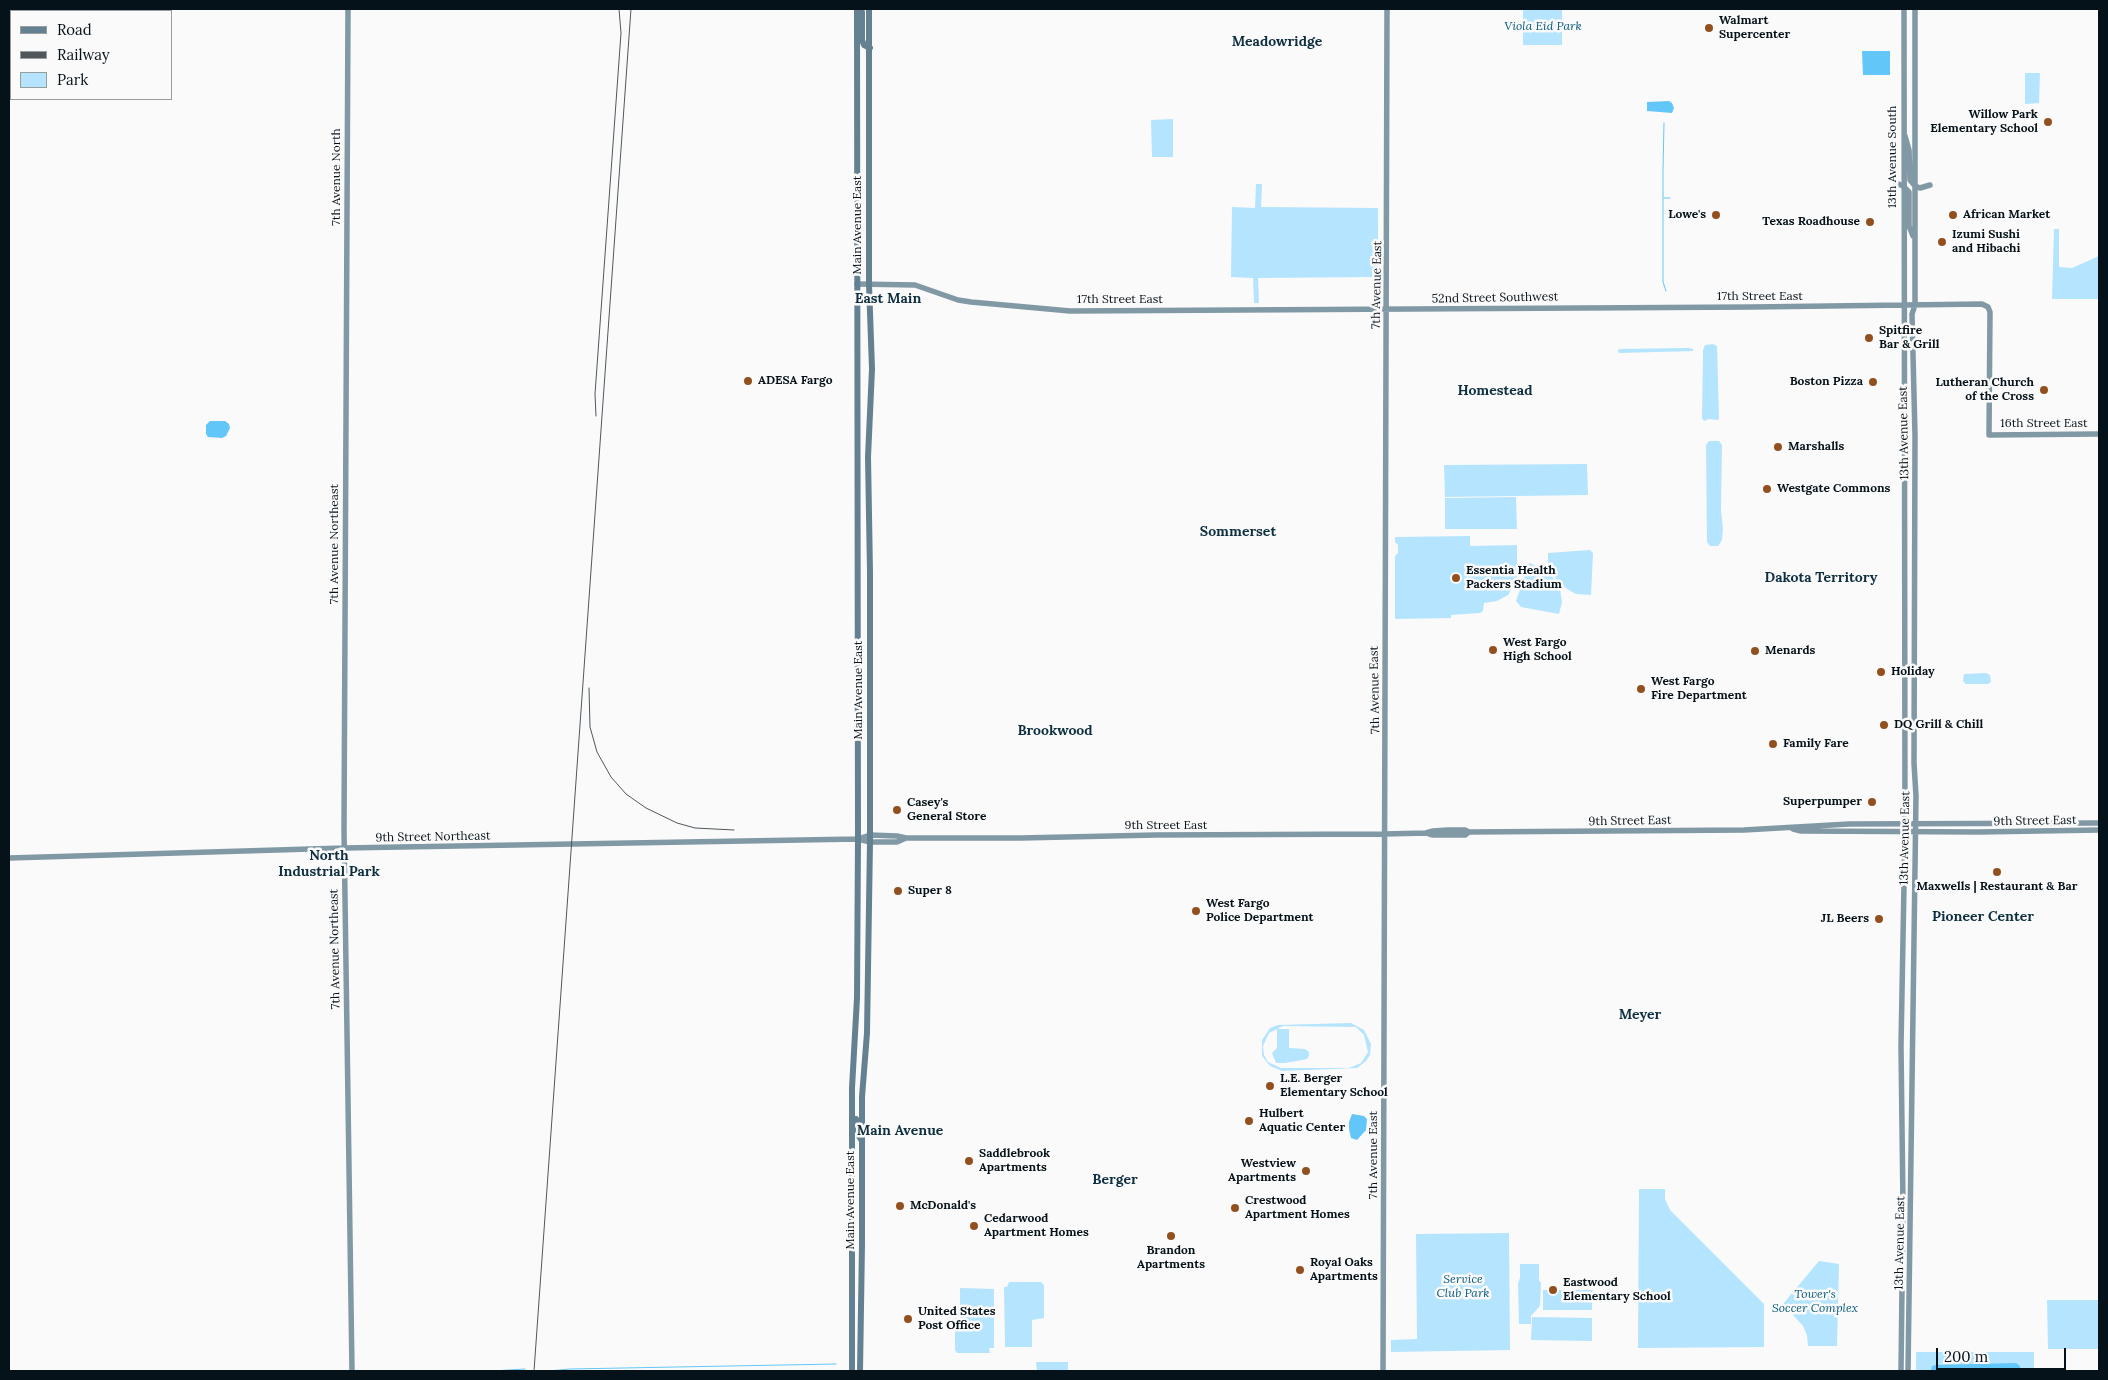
<!DOCTYPE html>
<style>
body{margin:0}
#map{position:relative;width:2108px;height:1380px;overflow:hidden;background:#fafafa;font-family:Lora,serif}
canvas{display:block}
.frame{position:absolute;inset:0;border:10px solid #06121a;pointer-events:none}
.legend{position:absolute;left:10px;top:10px;width:162px;height:90px;box-sizing:border-box;background:#fafafa;border:1px solid #989da0;margin:0;padding:6px 9px;list-style:none;font-size:15px;color:#06121a}
.legend li{display:flex;align-items:center;gap:10px;height:25px}
.legend b{width:25px;border:1px solid #989da0}
.scale{position:absolute;left:1936px;top:1348px;width:130px;height:22px;box-sizing:border-box;border:2px solid #06121a;border-top:0;padding-left:6px;font-size:15px;line-height:18px;white-space:nowrap;color:#06121a;-webkit-text-stroke:4px #fafafa;paint-order:stroke}
</style>
<div id="map">
<canvas width="2108" height="1380"></canvas>
<div class="frame"></div>
<ul class="legend">
<li><b style="height:6px;background:#648191"></b>Road</li>
<li><b style="height:6px;background:#4f575d"></b>Railway</li>
<li><b style="height:14px;background:#b5e4ff"></b>Park</li>
</ul>
<div class="scale">200 m</div>
</div>
<script>
const context = document.querySelector('canvas').getContext('2d');
context.lineJoin = 'round';
function paint(path, color) { context.fillStyle = color; context.fill(path, 'evenodd'); }
const poly = rows => new Path2D(rows.map(r => 'M' + r).join(''));
function stroke(path, color, width, dash) { context.strokeStyle = color; context.lineWidth = width; context.lineCap = dash ? 'butt' : 'round'; context.setLineDash(dash || []); context.stroke(path); }
function write(font, color, halo, rows, align = 'center') {
  context.font = font + ' Lora,serif'; context.lineWidth = 5; context.setLineDash([]); context.textBaseline = 'middle'; context.strokeStyle = halo; context.fillStyle = color; for (const [text, x, y, turn = 0] of rows) {
    context.save(); context.translate(x, y); context.rotate((+turn || 0) * Math.PI / 180); context.textAlign = isNaN(turn) ? turn : align; if (halo) context.strokeText(text, 0, 0); context.fillText(text, 0, 0); context.restore();
  }
}
const green = poly([
 [1523,9,1562,9,1562,45,1523,45],
 [2025,73,2040,73,2039,103,2025,104],
 [1173,119,1173,157,1152,157,1151,120],
 [1256,184,1262,184,1261,207,1378,208,1378,277,1258,278,1259,303,1254,303,1253,278,1231,277,1232,207,1255,208],
 [2054,229,2059,229,2059,267,2072,268,2099,256,2099,299,2052,299],
 [1713,344,1717,346,1719,418,1718,420,1709,419,1704,421,1702,418,1703,350,1705,345],
 [1688,348,1693,349,1693,351,1619,353,1618,351,1619,349],
 [1709,441,1719,441,1722,445,1721,510,1723,529,1722,540,1718,546,1710,546,1707,542,1706,445],
 [1587,464,1588,495,1445,497,1444,465],
 [1516,497,1517,529,1445,529,1445,498],
 [1470,536,1470,546,1517,545,1517,580,1508,595,1497,601,1484,603,1483,611,1480,613,1451,615,1451,618,1395,619,1395,556,1398,553,1398,545,1395,542,1395,537],
 [1590,550,1593,553,1591,595,1576,594,1567,589,1557,580,1551,572,1548,561,1548,553],
 [1529,563,1545,569,1556,581,1560,589,1562,602,1559,614,1521,607,1516,601],
 [1986,673,1990,675,1991,682,1988,684,1966,684,1963,681,1964,674],
 [1351,1023,1364,1030,1371,1044,1370,1055,1366,1061,1357,1068,1282,1071,1270,1066,1262,1056,1262,1040,1270,1028,1278,1025],
 [1283,1026,1356,1027,1364,1035,1368,1052,1361,1063,1349,1068,1281,1068,1268,1062,1264,1055,1263,1046,1269,1033],
 [1277,1029,1289,1029,1289,1048,1305,1049,1309,1052,1309,1056,1307,1059,1285,1063,1276,1063,1272,1053,1277,1048],
 [1639,1189,1665,1189,1665,1199,1670,1210,1764,1304,1764,1347,1638,1348],
 [1509,1233,1510,1350,1391,1352,1391,1340,1417,1339,1416,1234],
 [1819,1261,1839,1264,1837,1346,1808,1346,1807,1335,1803,1326,1783,1304],
 [1520,1264,1539,1264,1539,1279,1538,1279,1541,1283,1540,1306,1531,1316,1531,1324,1519,1324,1518,1283,1520,1278],
 [1009,1282,1041,1282,1044,1285,1044,1318,1032,1320,1032,1347,1005,1347,1004,1287,1007,1287],
 [960,1288,994,1289,994,1348,989,1348,990,1353,957,1353,955,1350,955,1318,960,1318],
 [1543,1290,1592,1290,1592,1310,1543,1310],
 [2047,1300,2099,1300,2099,1349,2048,1349],
 [1532,1317,1592,1318,1592,1341,1531,1340],
 [1916,1352,2034,1352,2034,1371,1916,1371],
 [1036,1362,1068,1362,1068,1371,1037,1371]
]);
const water = poly([
 [1862,51,1890,51,1890,75,1863,75],
 [1669,101,1672,103,1674,108,1672,113,1647,111,1647,102],
 [210,421,225,421,229,424,230,428,226,436,222,438,208,437,206,434,206,425],
 [1352,1114,1364,1116,1367,1119,1366,1130,1357,1140,1351,1138,1349,1129,1349,1122],
 [2016,1363,2020,1366,2020,1371,1931,1371,1932,1366,1936,1365]
]);
const stream = poly([
 [1664,123,1663,170,1663,282,1666,291],
 [1664,198,1670,198],
 [492,1371,525,1369],
 [549,1371,570,1369,836,1364]
]);
const secondary = poly([
 [348,9,344,830,352,1371],
 [1905,136,1909,150,1910,180,1915,186,1920,188,1930,185],
 [1896,183,1903,186,1909,192,1909,226,1913,236],
 [857,284,915,285,958,300,971,302,1070,311,1752,307,1982,304,1988,307,1990,312,1989,435,2099,434],
 [1793,829,1801,831,1979,832,2099,830],
 [1426,833,1432,835,1465,835,1469,832],
 [858,839,870,835,897,836,906,838,1021,838,1156,835,1384,834,1426,833,1433,831,1448,830,1465,830,1469,832,1744,830,1849,824,2099,823],
 [9,858,344,848,858,839,870,842,897,842,906,838],
 [1383,1371,1387,9],
 [1901,1371,1903,1206,1901,1046,1905,831,1904,9],
 [1908,1371,1916,796,1914,763,1915,435,1912,314,1915,305,1915,9]
]);
const primary = poly([
 [860,9,862,12,862,40,864,45,870,48],
 [856,1119,857,1133,862,1141],
 [852,1371,852,1088,857,998,858,839,857,9],
 [860,1371,862,1244,862,1097,867,1033,870,842,870,572,868,457,872,369,869,284,869,9]
]);
const rail = poly([
 [596,416,595,394,621,33,619,9],
 [589,688,590,727,597,752,611,777,626,794,646,808,677,823,695,828,734,830],
 [534,1371,631,9]
]);
const markers = [
 [1709,28,5,"#93501f"],
 [2048,122,5,"#93501f"],
 [1716,215,5,"#93501f"],
 [1953,215,5,"#93501f"],
 [1870,222,5,"#93501f"],
 [1942,242,5,"#93501f"],
 [1869,338,5,"#93501f"],
 [748,381,5,"#93501f"],
 [1873,382,5,"#93501f"],
 [2044,390,5,"#93501f"],
 [1778,447,5,"#93501f"],
 [1767,489,5,"#93501f"],
 [1456,578,5,"#93501f"],
 [1493,650,5,"#93501f"],
 [1755,651,5,"#93501f"],
 [1881,672,5,"#93501f"],
 [1641,689,5,"#93501f"],
 [1884,725,5,"#93501f"],
 [1773,744,5,"#93501f"],
 [1872,802,5,"#93501f"],
 [897,810,5,"#93501f"],
 [1997,872,5,"#93501f"],
 [898,891,5,"#93501f"],
 [1196,911,5,"#93501f"],
 [1879,919,5,"#93501f"],
 [1270,1086,5,"#93501f"],
 [1249,1121,5,"#93501f"],
 [969,1161,5,"#93501f"],
 [1306,1171,5,"#93501f"],
 [900,1206,5,"#93501f"],
 [1235,1208,5,"#93501f"],
 [974,1226,5,"#93501f"],
 [1171,1236,5,"#93501f"],
 [1300,1270,5,"#93501f"],
 [1553,1290,5,"#93501f"],
 [908,1319,5,"#93501f"]
];
const poiNames = [
 ["Walmart",1719,21],
 ["Supercenter",1719,35],
 ["Willow Park",2038,115,"right"],
 ["Elementary School",2038,129,"right"],
 ["Lowe's",1706,215,"right"],
 ["African Market",1963,215],
 ["Texas Roadhouse",1860,222,"right"],
 ["Izumi Sushi",1952,235],
 ["and Hibachi",1952,249],
 ["Spitfire",1879,331],
 ["Bar & Grill",1879,345],
 ["ADESA Fargo",758,381],
 ["Boston Pizza",1863,382,"right"],
 ["Lutheran Church",2034,383,"right"],
 ["of the Cross",2034,397,"right"],
 ["Marshalls",1788,447],
 ["Westgate Commons",1777,489],
 ["Essentia Health",1466,571],
 ["Packers Stadium",1466,585],
 ["West Fargo",1503,643],
 ["High School",1503,657],
 ["Menards",1765,651],
 ["Holiday",1891,672],
 ["West Fargo",1651,682],
 ["Fire Department",1651,696],
 ["DQ Grill & Chill",1894,725],
 ["Family Fare",1783,744],
 ["Superpumper",1862,802,"right"],
 ["Casey's",907,803],
 ["General Store",907,817],
 ["Maxwells | Restaurant & Bar",1997,887,"center"],
 ["Super 8",908,891],
 ["West Fargo",1206,904],
 ["Police Department",1206,918],
 ["JL Beers",1869,919,"right"],
 ["L.E. Berger",1280,1079],
 ["Elementary School",1280,1093],
 ["Hulbert",1259,1114],
 ["Aquatic Center",1259,1128],
 ["Saddlebrook",979,1154],
 ["Apartments",979,1168],
 ["Westview",1296,1164,"right"],
 ["Apartments",1296,1178,"right"],
 ["Crestwood",1245,1201],
 ["Apartment Homes",1245,1215],
 ["McDonald's",910,1206],
 ["Cedarwood",984,1219],
 ["Apartment Homes",984,1233],
 ["Brandon",1171,1251,"center"],
 ["Apartments",1171,1265,"center"],
 ["Royal Oaks",1310,1263],
 ["Apartments",1310,1277],
 ["Eastwood",1563,1283],
 ["Elementary School",1563,1297],
 ["United States",918,1312],
 ["Post Office",918,1326]
];
const parkNames = [
 ["Viola Eid Park",1543,27],
 ["Service",1463,1280],
 ["Club Park",1463,1294],
 ["Tower's",1815,1295],
 ["Soccer Complex",1815,1309]
];
const streetNames = [
 ["13th Avenue South",1893,157,-90],
 ["7th Avenue North",337,177,-90],
 ["Main Avenue East",858,225,-90],
 ["7th Avenue East",1377,285,-89],
 ["17th Street East",1760,297],
 ["52nd Street Southwest",1495,298,-1],
 ["17th Street East",1120,300],
 ["16th Street East",2044,424],
 ["13th Avenue East",1904,433,-91],
 ["7th Avenue Northeast",335,544,-90],
 ["Main Avenue East",859,690,-90],
 ["7th Avenue East",1375,690,-91],
 ["9th Street East",1630,821,-1],
 ["9th Street East",2035,821,-1],
 ["9th Street East",1166,826],
 ["9th Street Northeast",433,837,-1],
 ["13th Avenue East",1905,838,-89],
 ["7th Avenue Northeast",335,949,-91],
 ["7th Avenue East",1374,1155,-90],
 ["Main Avenue East",851,1200,-90],
 ["13th Avenue East",1900,1243,-89]
];
const neighbourhoodNames = [
 ["Meadowridge",1277,42],
 ["East Main",888,299],
 ["Homestead",1495,391],
 ["Sommerset",1238,532],
 ["Dakota Territory",1821,578],
 ["Brookwood",1055,731],
 ["North",329,856],
 ["Industrial Park",329,872],
 ["Pioneer Center",1983,917],
 ["Meyer",1640,1015],
 ["Main Avenue",900,1131],
 ["Berger",1115,1180]
];
paint(green, '#b5e4ff');
paint(water, '#63c6f9');
stroke(stream, '#63c6f9', 1);
stroke(secondary, '#8198a5', 5.5);
stroke(primary, '#648191', 6);
stroke(rail, '#4f575d', 1);
for (const [x, y, r, color] of markers) { const dot = new Path2D(); dot.arc(x, y, r, 0, 2 * Math.PI); context.fillStyle = color; context.fill(dot); stroke(dot, '#fafafa', 2); }
write('bold 12px', '#06121a', '#fafafa', poiNames, 'left');
write('italic 12px', '#095a7c', '#fafafa', parkNames);
write('12px', '#06121a', '#fafafa', streetNames);
write('bold 14px', '#0e2f3f', '#fafafa', neighbourhoodNames);
</script>
